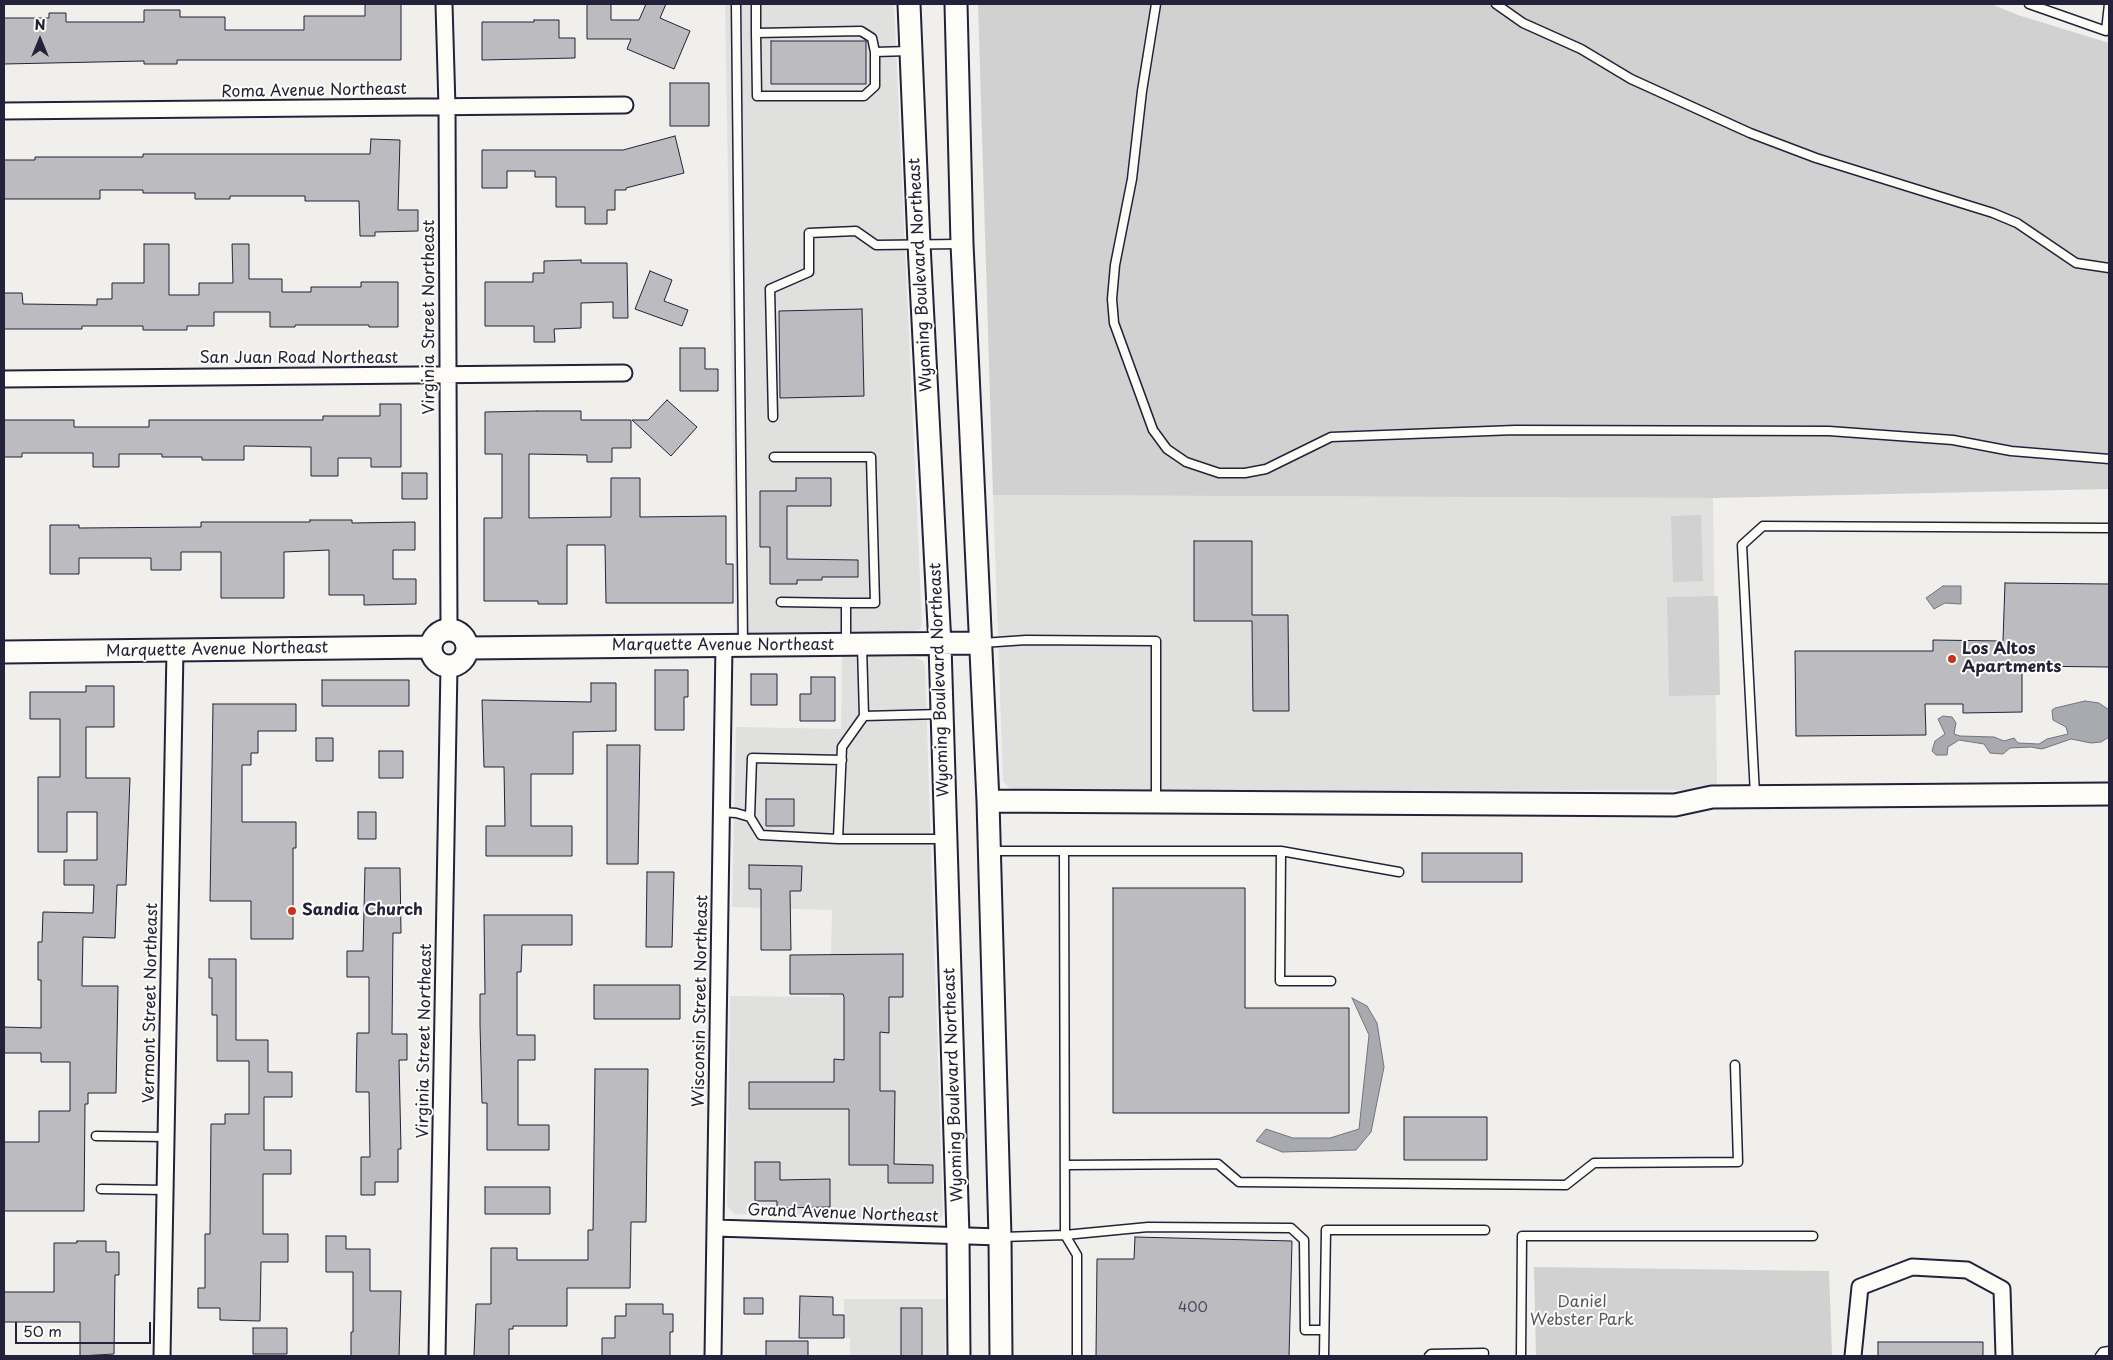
<!DOCTYPE html>
<style>
body{margin:0}
#map{position:relative;width:2113px;height:1360px;overflow:hidden;background:#f0efec;font-family:"Playpen Sans",sans-serif}
canvas{display:block}
.frame{position:absolute;inset:0;border:5px solid #22223b;pointer-events:none}
.north{position:absolute;left:15px;top:15px;width:50px;height:50px;-webkit-text-stroke:4px #fdfcf7;paint-order:stroke;rotate:0deg;font-size:14px;font-weight:700;line-height:20px;text-align:center;color:#22223b}
.north::after{content:'';display:block;margin:auto;width:18px;height:22px;background:#22223b;clip-path:polygon(50% 0,100% 100%,50% 72%,0 100%)}
.scale{position:absolute;left:15px;top:1322px;width:136px;height:22px;box-sizing:border-box;border:2px solid #22223b;border-top:0;padding-left:6px;font-size:15px;line-height:18px;white-space:nowrap;color:#22223b;-webkit-text-stroke:4px #fdfcf7;paint-order:stroke}
</style>
<div id="map">
<canvas width="2113" height="1360"></canvas>
<div class="frame"></div>
<div class="north">N</div>
<div class="scale">50 m</div>
</div>
<script>
const context = document.querySelector('canvas').getContext('2d');
context.lineJoin = 'round';
function paint(path, color) { context.fillStyle = color; context.fill(path, 'evenodd'); }
const poly = rows => new Path2D(rows.map(r => 'M' + r).join(''));
function stroke(path, color, width, dash) { context.strokeStyle = color; context.lineWidth = width; context.lineCap = dash ? 'butt' : 'round'; context.setLineDash(dash || []); context.stroke(path); }
function write(font, color, halo, rows, align = 'center') {
  context.font = font + ' "Playpen Sans",sans-serif'; context.lineWidth = 4; context.setLineDash([]); context.textBaseline = 'middle'; context.strokeStyle = halo; context.fillStyle = color; for (const [text, x, y, turn = 0] of rows) {
    context.save(); context.translate(x, y); context.rotate((+turn || 0) * Math.PI / 180); context.textAlign = isNaN(turn) ? turn : align; if (halo) context.strokeText(text, 0, 0); context.fillText(text, 0, 0); context.restore();
  }
}
const built = poly([
 [725,4,894,4,922,623,920,629,914,631,736,633],
 [993,495,1713,498,1717,790,1018,792,1008,787,1003,781],
 [842,657,914,657,923,661,925,667,943,1210,942,1217,936,1219,734,1214,727,1205,730,996,830,997,832,910,732,907,736,727,841,729],
 [844,1299,946,1299,945,1356,850,1356,850,1338,844,1338]
]);
const green = poly([
 [978,4,1991,4,2018,15,2109,43,2109,489,1713,498,993,495],
 [1701,515,1703,581,1673,582,1671,516],
 [1718,596,1720,695,1669,696,1667,597],
 [1534,1267,1829,1271,1832,1356,1536,1356]
]);
const water = poly([
 [1943,586,1961,586,1961,604,1945,603,1934,609,1926,598,1943,586],
 [2085,701,2099,703,2109,710,2109,737,2101,742,2091,743,2071,739,2042,749,2031,747,2010,748,2003,754,1990,753,1984,744,1959,740,1948,747,1947,755,1936,755,1932,751,1935,741,1945,734,1938,719,1943,716,1952,717,1956,723,1954,734,1960,736,1994,737,2004,741,2014,738,2018,743,2039,744,2047,739,2068,734,2066,727,2053,720,2052,710,2055,708,2085,701],
 [1352,998,1367,1006,1377,1023,1384,1067,1371,1132,1356,1150,1282,1152,1256,1141,1266,1129,1293,1138,1330,1138,1359,1129,1369,1035,1352,998]
]);
const building = poly([
 [365,4,401,4,401,60,177,60,177,64,144,64,144,61,4,64,4,18,49,18,49,13,66,13,66,22,144,22,144,10,180,10,180,17,225,17,225,30,304,30,304,16,365,16,365,4],
 [587,4,611,4,611,20,639,20,646,4,666,4,660,18,690,31,674,69,627,49,631,39,587,39,587,4],
 [534,20,559,20,559,38,575,38,575,58,482,60,482,22,534,22,534,20],
 [771,41,866,41,866,84,771,84,771,41],
 [670,83,709,83,709,126,670,126,670,83],
 [675,136,684,173,626,188,626,190,615,190,615,210,607,210,607,224,585,224,585,207,556,207,556,177,535,177,535,171,507,171,507,188,482,188,482,150,623,150,675,136],
 [371,139,400,140,398,210,418,210,418,231,375,232,375,236,360,236,359,201,305,201,305,196,230,196,230,199,195,199,195,193,143,193,143,190,100,190,100,199,4,199,4,160,35,160,35,157,143,157,143,154,370,154,371,139],
 [144,244,169,244,169,295,199,295,199,283,233,283,232,244,249,244,249,279,282,279,282,292,311,292,311,287,361,287,361,282,398,282,398,327,369,327,369,325,295,325,295,327,270,327,270,312,214,312,214,326,187,326,187,330,143,330,143,326,82,326,82,329,4,329,4,293,22,293,23,304,97,305,97,299,112,299,112,283,144,283,144,244],
 [581,260,581,263,627,263,628,318,613,318,613,302,581,303,581,328,554,329,555,342,534,342,534,326,485,326,485,282,533,282,533,273,544,273,544,261,581,260],
 [650,271,672,280,664,301,688,310,682,326,635,309,650,271],
 [862,309,864,396,780,398,779,311,862,309],
 [680,348,705,348,705,369,718,369,718,391,680,391,680,348],
 [667,400,697,427,671,456,632,420,648,420,667,400],
 [380,404,401,404,401,467,371,467,371,458,338,458,338,476,311,476,311,447,244,446,244,460,202,460,202,457,162,457,162,454,119,454,119,467,93,467,93,453,22,453,22,457,4,457,4,420,74,420,74,427,149,427,149,420,323,420,323,416,380,416,380,404],
 [537,411,581,411,581,420,631,420,631,448,612,448,612,462,587,462,587,455,529,454,529,518,611,517,611,478,640,478,640,517,726,516,726,564,733,564,733,603,606,603,605,545,567,545,567,604,538,604,538,601,484,601,484,518,502,518,502,454,485,454,485,412,537,411],
 [402,473,427,473,427,499,402,499,402,473],
 [796,478,831,478,831,506,787,506,787,559,858,560,858,577,822,577,822,580,797,580,797,584,770,584,770,547,760,547,760,491,796,491,796,478],
 [310,520,352,520,352,523,415,522,415,550,393,550,393,579,416,579,416,604,364,605,364,595,329,595,329,550,284,552,284,598,221,598,221,552,181,552,181,570,151,570,151,558,79,558,79,574,50,574,50,525,79,525,79,528,201,527,201,522,310,522,310,520],
 [1194,541,1252,541,1252,615,1288,615,1289,711,1253,711,1252,621,1194,621,1194,541],
 [2005,583,2109,584,2109,667,2022,666,2022,712,1963,713,1963,704,1925,704,1926,735,1796,736,1795,651,1933,651,1933,640,2003,641,2005,583],
 [655,670,688,670,688,697,684,697,684,730,655,730,655,670],
 [751,674,777,674,777,705,751,705,751,674],
 [811,677,835,677,835,721,800,721,800,694,811,694,811,677],
 [322,680,409,680,409,706,322,706,322,680],
 [591,683,616,683,616,731,573,732,573,774,531,774,531,826,572,826,572,856,486,856,486,826,505,826,504,767,484,767,482,700,591,702,591,683],
 [86,686,114,686,114,727,86,727,86,778,130,778,126,885,117,885,115,938,83,937,82,986,118,986,116,1093,88,1093,88,1104,85,1104,84,1211,4,1211,4,1142,39,1142,39,1111,70,1111,70,1062,41,1062,41,1053,4,1053,4,1027,41,1028,41,980,38,980,38,942,42,942,43,912,93,913,94,885,64,885,64,860,97,860,97,812,67,812,67,852,38,852,38,777,60,777,60,719,30,719,30,692,86,692,86,686],
 [213,704,296,704,296,731,258,731,258,753,251,753,251,765,242,765,242,822,296,822,296,848,293,848,293,939,251,939,251,901,210,901,213,704],
 [316,738,333,738,333,761,316,761,316,738],
 [607,745,640,745,638,864,607,864,607,745],
 [379,751,403,751,403,778,379,778,379,751],
 [766,799,794,799,794,826,766,826,766,799],
 [358,812,376,812,376,839,358,839,358,812],
 [1422,853,1522,853,1522,882,1422,882,1422,853],
 [749,865,802,866,801,891,790,891,791,950,761,950,761,889,749,889,749,865],
 [365,868,400,868,401,933,393,933,392,1034,407,1034,407,1060,399,1060,401,1149,398,1149,398,1182,375,1182,375,1195,361,1195,361,1157,370,1157,369,1092,356,1092,357,1033,369,1033,369,977,347,977,347,951,363,951,365,868],
 [647,872,674,872,672,947,646,947,647,872],
 [1113,888,1245,888,1245,1008,1349,1008,1349,1113,1113,1113,1113,888],
 [484,915,572,915,572,945,522,945,521,972,517,972,517,1035,535,1035,535,1060,518,1060,518,1125,549,1125,549,1150,487,1150,487,1103,482,1103,480,1025,480,994,485,994,484,915],
 [903,954,903,997,889,997,889,1033,880,1032,880,1091,895,1091,894,1164,933,1165,933,1183,888,1183,888,1165,849,1165,849,1109,749,1109,749,1082,834,1082,834,1059,844,1060,844,997,843,994,790,994,790,955,903,954],
 [209,959,236,959,236,1040,268,1040,268,1072,292,1072,292,1097,264,1097,264,1150,291,1150,291,1174,263,1174,263,1234,288,1234,288,1262,261,1262,260,1321,220,1320,220,1308,198,1308,198,1288,205,1288,205,1234,210,1234,211,1124,225,1124,225,1114,249,1114,249,1061,217,1061,217,1015,212,1015,212,978,209,978,209,959],
 [594,985,680,985,680,1019,594,1019,594,985],
 [595,1069,648,1069,646,1222,631,1222,630,1288,567,1288,567,1326,513,1326,513,1329,509,1329,509,1356,474,1356,476,1304,491,1304,491,1248,517,1248,517,1260,588,1260,588,1230,593,1230,595,1069],
 [1404,1117,1487,1117,1487,1160,1404,1160,1404,1117],
 [755,1162,780,1162,780,1180,830,1179,830,1207,777,1208,777,1201,755,1201,755,1162],
 [485,1187,550,1187,550,1214,485,1214,485,1187],
 [326,1236,346,1236,346,1249,370,1249,370,1291,401,1291,399,1356,351,1356,351,1332,353,1332,353,1272,326,1272,326,1236],
 [1135,1237,1292,1241,1289,1356,1096,1356,1097,1259,1134,1259,1135,1237],
 [77,1241,106,1241,106,1252,119,1252,119,1275,115,1275,114,1354,80,1356,80,1322,4,1322,4,1292,54,1292,54,1243,77,1243,77,1241],
 [800,1296,833,1297,833,1315,844,1315,844,1338,799,1338,800,1296],
 [744,1298,763,1298,763,1314,744,1314,744,1298],
 [626,1304,663,1304,663,1314,673,1314,673,1332,670,1332,670,1356,602,1356,602,1338,615,1338,615,1316,626,1316,626,1304],
 [901,1308,922,1308,922,1356,901,1356,901,1308],
 [253,1328,287,1328,287,1354,253,1354,253,1328],
 [766,1341,808,1341,808,1356,766,1356,766,1341],
 [1878,1342,1983,1342,1983,1356,1878,1356,1878,1342]
]);
const lane = poly([
 [736,4,743,644],
 [756,4,756,33],
 [1156,4,1142,91,1132,179,1115,265,1112,299,1114,323,1153,430,1167,449,1186,462,1219,473,1245,473,1266,469,1331,437,1515,430,1829,431,1953,440,2011,451,2109,459],
 [1496,4,1523,23,1581,49,1631,79,1750,133,1816,158,1993,213,2017,223,2076,263,2109,268],
 [2029,4,2106,31,2109,4],
 [875,52,872,38,861,31,756,33,757,96,864,96,875,86,875,52,909,51],
 [773,417,770,289,809,272,809,233,856,231,876,245,960,244],
 [774,457,871,457,875,603,846,603],
 [781,602,846,603,846,643],
 [982,643,1026,640,1156,641,1156,801],
 [862,646,864,716],
 [941,714,864,716,842,747,838,839,944,839],
 [1755,795,1742,545,1763,526,2109,528],
 [721,812,736,813,750,817,761,835,838,839],
 [750,817,752,758,842,760],
 [991,851,1281,851,1399,872],
 [1064,851,1065,1235,1077,1255,1077,1356],
 [1281,851,1280,981,1331,981],
 [96,1136,166,1137],
 [1065,1165,1218,1164,1239,1182,1566,1185,1594,1163,1738,1162,1735,1065],
 [101,1189,165,1190],
 [1002,1237,1065,1235,1148,1227,1291,1228,1304,1240,1305,1330,1324,1330],
 [1324,1356,1326,1230,1485,1230],
 [1429,1356,1431,1354,1484,1353],
 [1521,1356,1522,1236,1813,1236],
 [2100,1356,2103,1352,2109,1351]
]);
const street = poly([
 [444,4,447,107,449,630],
 [4,111,625,105],
 [4,379,624,373],
 [715,1228,1000,1237],
 [162,1356,175,650],
 [437,1356,449,666],
 [713,1356,724,645],
 [1853,1356,1860,1287,1912,1267,1967,1270,2002,1289,2004,1356]
]);
const secondary = poly([
 [909,4,919,244,940,645,958,1235,959,1356],
 [956,4,962,244,988,801,1000,1237,1001,1356],
 '431 648a18 18 0 1 1 36 0a18 18 0 1 1-36 0Z',
 [467,648,980,643],
 [4,652,431,647],
 [988,801,1675,805,1712,797,2109,794]
]);
const markers = [
 [1952,659,5,"#c8321e"],
 [292,911,5,"#c8321e"]
];
const numberNames = [
 ["400",1193,1308]
];
const streetNames = [
 ["Roma Avenue Northeast",314,91,-1],
 ["Wyoming Boulevard Northeast",921,275,-93],
 ["Virginia Street Northeast",430,317,-90],
 ["San Juan Road Northeast",299,359],
 ["Marquette Avenue Northeast",723,646],
 ["Marquette Avenue Northeast",217,650,-1],
 ["Wyoming Boulevard Northeast",940,680,-92],
 ["Wisconsin Street Northeast",701,1001,-89],
 ["Vermont Street Northeast",151,1003,-89],
 ["Virginia Street Northeast",425,1041,-89],
 ["Wyoming Boulevard Northeast",954,1085,-92],
 ["Grand Avenue Northeast",843,1214,2]
];
const poiNames = [
 ["Los Altos",1962,650],
 ["Apartments",1962,668],
 ["Sandia Church",302,911]
];
const parkNames = [
 ["Daniel",1582,1303],
 ["Webster Park",1582,1321]
];
paint(built, '#e0e0df');
paint(green, '#d2d1d1');
paint(water, '#a9a9b0');
stroke(water, '#737381', 1);
paint(building, '#bcbcc0');
stroke(building, '#22223b', 1);
stroke(lane, '#22223b', 11);
stroke(street, '#22223b', 19);
stroke(secondary, '#22223b', 25);
stroke(lane, '#fdfcf7', 8);
stroke(street, '#fdfcf7', 15);
stroke(secondary, '#fdfcf7', 21);
for (const [x, y, r, color] of markers) { const dot = new Path2D(); dot.arc(x, y, r, 0, 2 * Math.PI); context.fillStyle = color; context.fill(dot); stroke(dot, '#fdfcf7', 2); }
write('14px', '#48485c', null, numberNames);
write('16px', '#22223b', '#fdfcf7', streetNames);
write('bold 16px', '#22223b', '#fdfcf7', poiNames, 'left');
write('16px', '#575768', '#fdfcf7', parkNames);
</script>
